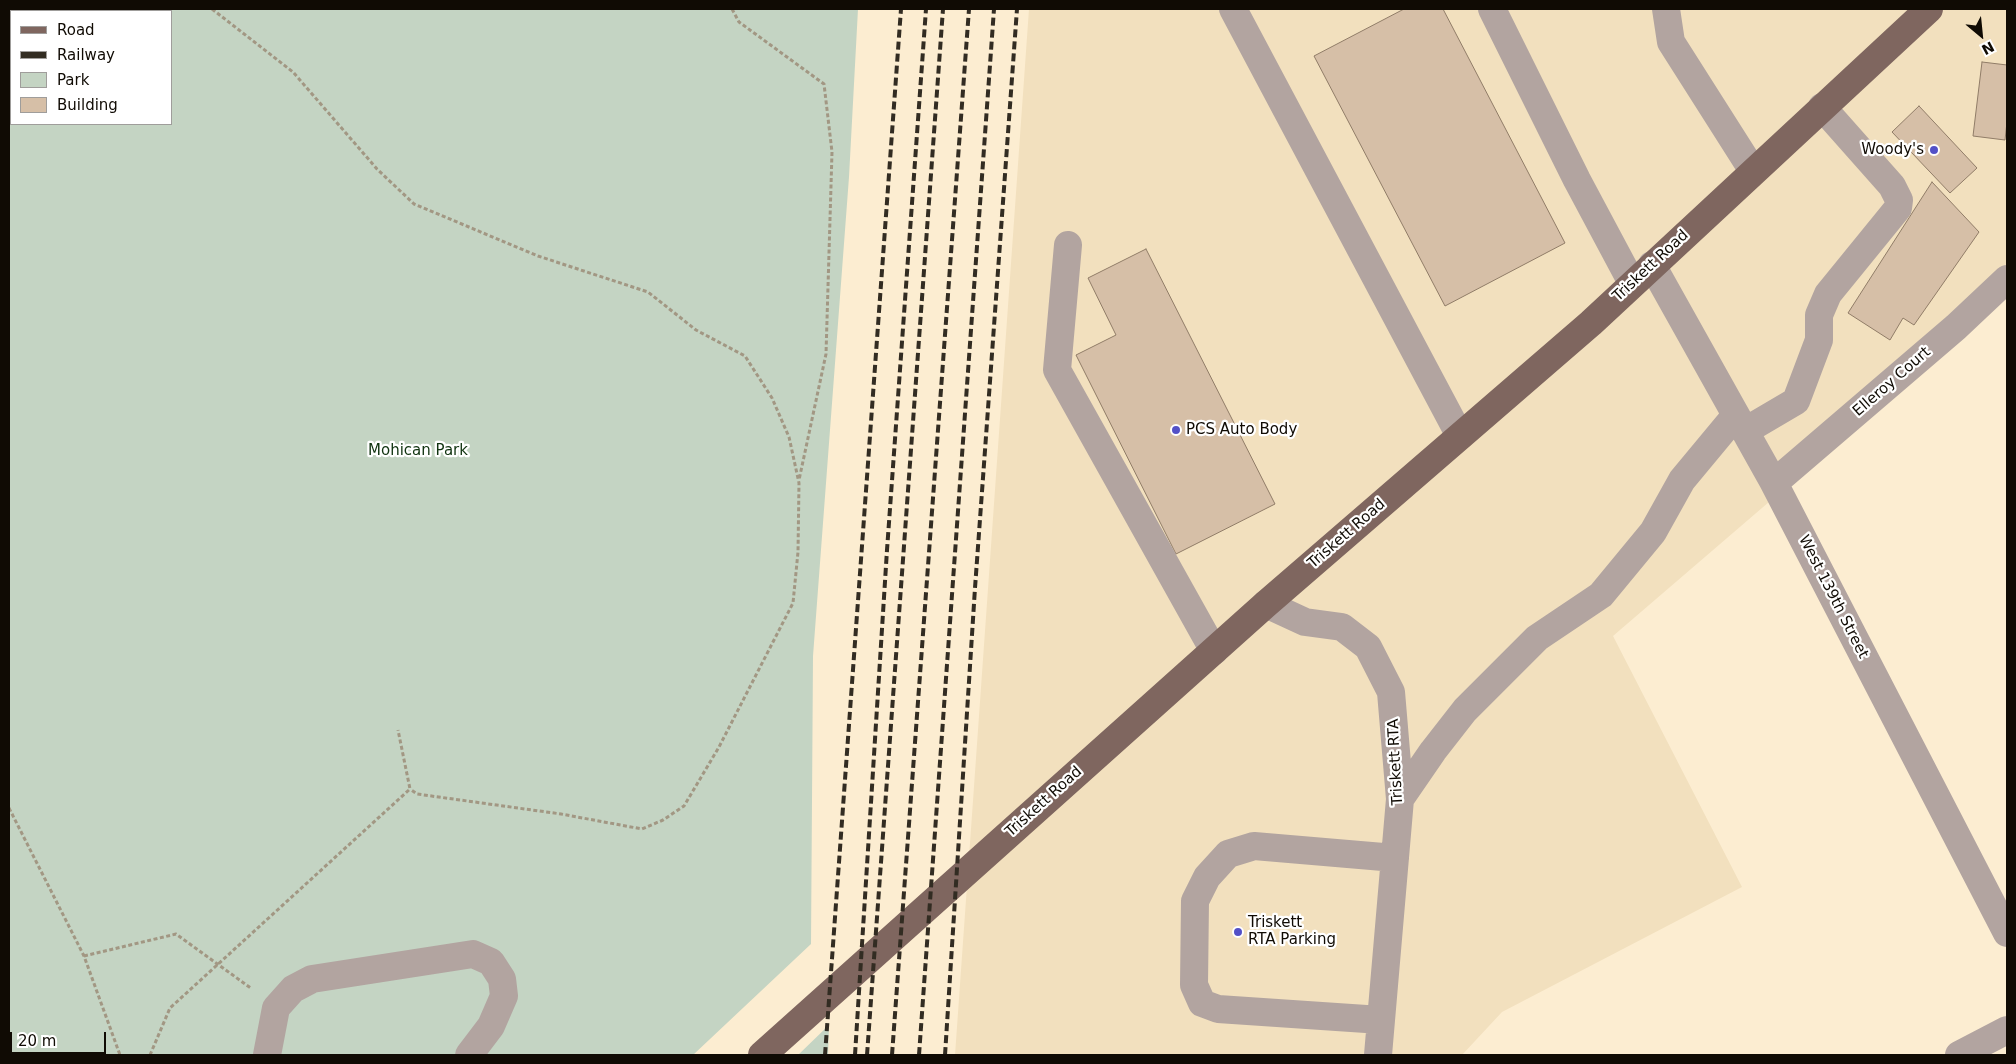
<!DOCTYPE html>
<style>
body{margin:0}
#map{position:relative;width:2016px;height:1064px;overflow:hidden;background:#fcedd1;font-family:"DejaVu Sans",sans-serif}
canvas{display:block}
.frame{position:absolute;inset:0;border:10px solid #100b04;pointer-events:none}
.legend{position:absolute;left:10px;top:10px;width:162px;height:115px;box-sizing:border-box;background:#fff;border:1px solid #9f9d9b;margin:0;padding:6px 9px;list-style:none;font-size:15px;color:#100b04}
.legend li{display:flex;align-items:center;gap:10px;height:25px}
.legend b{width:25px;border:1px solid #9f9d9b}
.north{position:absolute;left:1956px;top:10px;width:50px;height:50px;-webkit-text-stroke:4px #fff;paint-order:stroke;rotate:152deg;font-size:14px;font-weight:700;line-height:20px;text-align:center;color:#100b04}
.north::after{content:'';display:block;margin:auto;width:18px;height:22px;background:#100b04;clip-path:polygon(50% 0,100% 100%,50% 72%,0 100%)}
.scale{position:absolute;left:10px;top:1032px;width:96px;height:22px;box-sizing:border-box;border:2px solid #100b04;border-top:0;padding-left:6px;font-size:15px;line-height:18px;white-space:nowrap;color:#100b04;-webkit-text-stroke:4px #fff;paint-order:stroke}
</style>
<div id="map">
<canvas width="2016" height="1064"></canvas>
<div class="frame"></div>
<ul class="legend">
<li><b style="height:6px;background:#7f665f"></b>Road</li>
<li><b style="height:6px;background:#322c22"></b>Railway</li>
<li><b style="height:14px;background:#c4d4c3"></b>Park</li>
<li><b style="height:14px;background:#d6bfa7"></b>Building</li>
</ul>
<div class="north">N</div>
<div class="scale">20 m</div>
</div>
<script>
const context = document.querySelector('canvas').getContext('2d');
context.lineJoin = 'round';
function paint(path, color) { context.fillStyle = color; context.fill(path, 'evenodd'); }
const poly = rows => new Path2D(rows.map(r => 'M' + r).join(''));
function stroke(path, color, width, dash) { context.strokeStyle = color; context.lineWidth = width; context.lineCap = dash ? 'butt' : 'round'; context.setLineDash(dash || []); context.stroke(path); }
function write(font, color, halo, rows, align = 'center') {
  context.font = font + ' "DejaVu Sans",sans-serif'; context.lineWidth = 4.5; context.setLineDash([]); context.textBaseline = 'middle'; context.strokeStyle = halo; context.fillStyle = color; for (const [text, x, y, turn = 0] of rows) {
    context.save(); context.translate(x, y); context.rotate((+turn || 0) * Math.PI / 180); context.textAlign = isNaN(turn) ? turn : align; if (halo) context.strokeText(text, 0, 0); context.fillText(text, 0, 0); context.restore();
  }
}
const built = poly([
 [1029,9,2007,9,2007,290,1954,343,1613,636,1742,887,1502,1012,1462,1055,955,1055]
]);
const green = poly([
 [9,9,858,9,849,177,813,656,811,944,693,1055,9,1055],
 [11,11,171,11,171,124,11,124],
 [829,1025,828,1055,798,1055]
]);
const building = poly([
 [1404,9,1443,9,1565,243,1445,306,1314,56,1404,9],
 [1982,62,2007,65,2007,122,2005,140,1973,136,1982,62],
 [1919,106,1977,168,1950,193,1892,132,1919,106],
 [1932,182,1979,232,1914,325,1903,318,1890,340,1848,313,1932,182],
 [1146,249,1275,504,1176,554,1076,355,1116,335,1088,278,1146,249]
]);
const path = poly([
 [212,9,293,72,377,169,414,204,538,256,648,292,696,330,745,356,772,398,789,437,799,483,798,552,793,603,719,747,684,806,663,820,642,829,561,814,417,794,410,789],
 [732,9,739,22,824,84,832,152,826,354,799,480],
 [9,808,84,956,120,1055],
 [84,956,176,934,252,989],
 [150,1055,170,1008,410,789,398,730]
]);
const minor = poly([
 [1233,9,1460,436],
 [1492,9,1577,180,1632,283],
 [1666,9,1671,42,1753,171],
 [1068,245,1057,370,1214,651],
 [1652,265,1774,483,2007,933],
 [1745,431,1796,401,1819,340,1819,315,1828,294,1898,208,1899,200,1892,186,1822,107],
 [1774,483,1956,327,2007,279],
 [1266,604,1305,622,1342,627,1368,647,1391,692,1400,799,1378,1055],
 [1400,799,1433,751,1465,710,1537,638,1601,595,1653,532,1682,480,1736,415],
 [1381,1020,1218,1009,1202,1003,1194,985,1195,901,1207,877,1228,854,1254,846,1395,858],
 [267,1055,276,1008,293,989,312,979,473,954,491,962,502,979,504,996,491,1026,469,1055],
 [1959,1055,2007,1030]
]);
const major = poly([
 [762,1055,1266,604,1591,323,1929,9]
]);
const rail = poly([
 [825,1055,901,9],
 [855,1055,887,550,926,9],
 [867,1055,943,9],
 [892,1055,969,9],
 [919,1055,994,9],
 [945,1055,975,588,1017,9]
]);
const markers = [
 [1934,150,5,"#5350c7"],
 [1176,430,5,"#5350c7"],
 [1238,932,5,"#5350c7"]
];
const poiNames = [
 ["Woody's",1924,150,"right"],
 ["PCS Auto Body",1186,430],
 ["Triskett",1248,923],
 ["RTA Parking",1248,940]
];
const streetNames = [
 ["Triskett Road",1651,266,-43],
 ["Elleroy Court",1892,382,-41],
 ["Triskett Road",1347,534,-41],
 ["West 139th Street",1833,597,63],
 ["Triskett RTA",1396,762,-93],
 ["Triskett Road",1044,802,-42]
];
const parkNames = [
 ["Mohican Park",418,451]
];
paint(built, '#f2e0be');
paint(green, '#c4d4c3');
paint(building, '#d6bfa7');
stroke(building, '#917d68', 1);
stroke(path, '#a29783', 3, [4, 2.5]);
stroke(minor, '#b2a4a0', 28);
stroke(major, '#7f665f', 28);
stroke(rail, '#322c22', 4, [8, 4]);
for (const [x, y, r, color] of markers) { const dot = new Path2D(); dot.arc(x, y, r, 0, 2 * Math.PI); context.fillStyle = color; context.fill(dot); stroke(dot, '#fff', 2); }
write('15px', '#100b04', '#fff', poiNames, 'left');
write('15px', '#100b04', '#fff', streetNames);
write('15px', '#103310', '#fff', parkNames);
</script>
